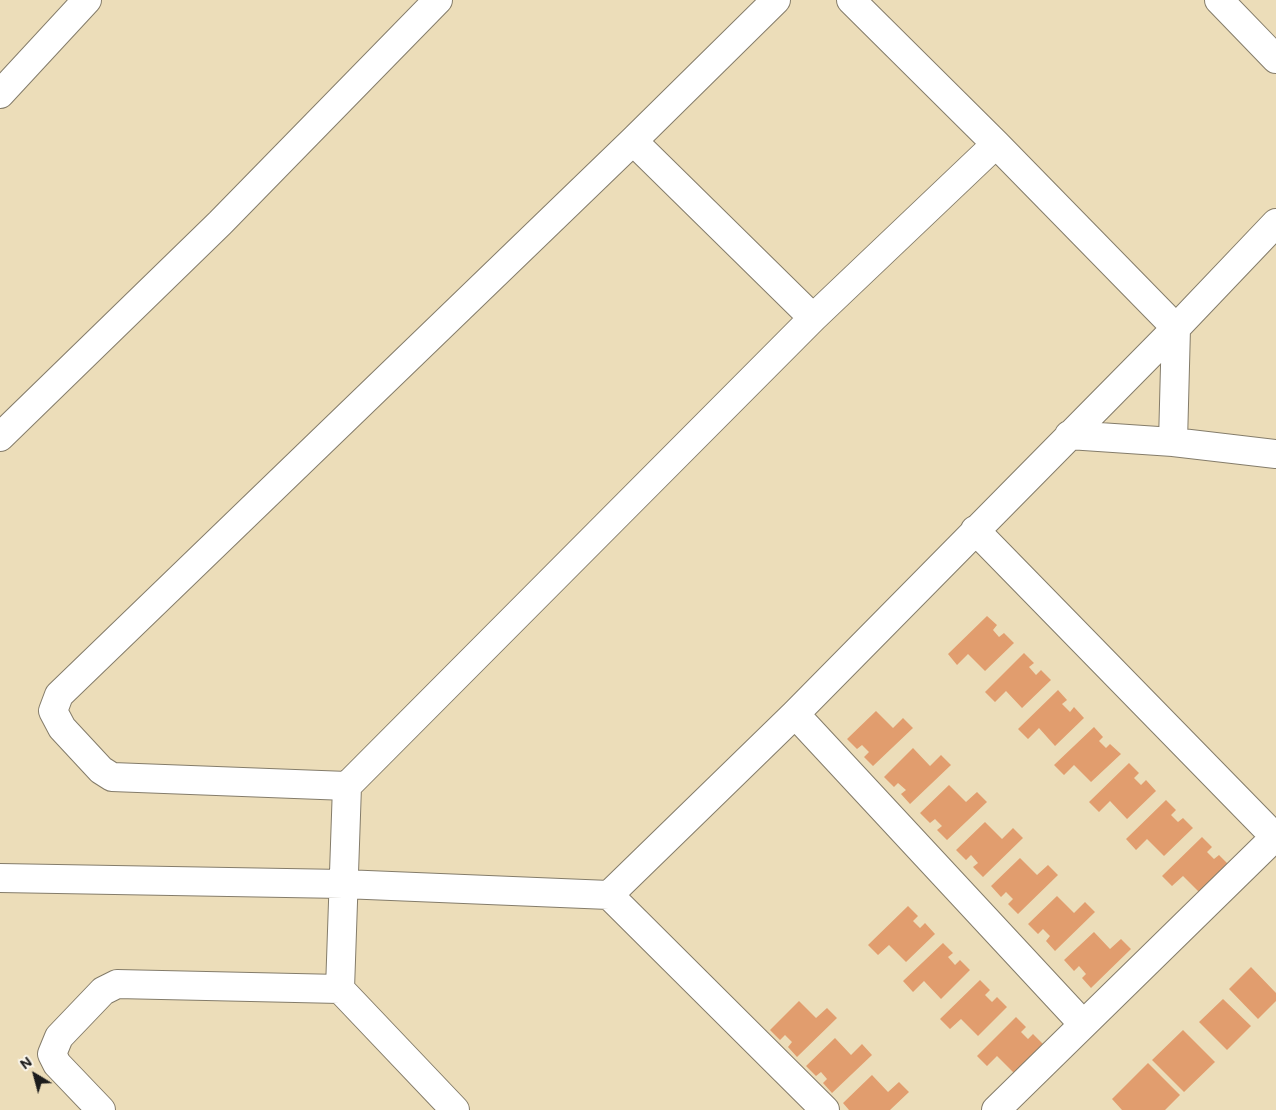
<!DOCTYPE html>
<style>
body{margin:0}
#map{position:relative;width:1276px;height:1110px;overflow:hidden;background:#ecddb9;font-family:Mali,sans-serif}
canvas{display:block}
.north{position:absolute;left:10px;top:1050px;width:50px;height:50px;-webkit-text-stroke:4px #fbf7ec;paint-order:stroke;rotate:323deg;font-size:14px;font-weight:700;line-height:20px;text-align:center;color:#1c1c1c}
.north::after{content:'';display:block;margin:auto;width:18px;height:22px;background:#1c1c1c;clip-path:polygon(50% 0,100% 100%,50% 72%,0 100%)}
</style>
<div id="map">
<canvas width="1276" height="1110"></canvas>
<div class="north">N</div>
</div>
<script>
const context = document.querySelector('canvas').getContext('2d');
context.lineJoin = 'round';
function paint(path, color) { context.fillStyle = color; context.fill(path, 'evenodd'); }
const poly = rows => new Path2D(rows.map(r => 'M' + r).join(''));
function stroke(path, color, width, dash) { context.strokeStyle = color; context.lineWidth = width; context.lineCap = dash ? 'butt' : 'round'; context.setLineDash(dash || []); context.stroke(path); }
const building = poly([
 [987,616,997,625,993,630,999,637,1004,633,1014,643,985,671,968,654,957,665,948,654],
 [1024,653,1034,663,1029,667,1036,675,1041,670,1051,680,1022,708,1006,691,995,702,985,692],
 [1058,690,1067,700,1062,704,1070,712,1074,707,1084,718,1055,746,1039,728,1028,739,1018,729],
 [876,711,893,728,903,718,913,728,873,766,864,757,869,752,862,745,857,749,847,739],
 [1094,727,1103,737,1099,741,1106,748,1110,744,1121,754,1091,782,1074,765,1064,775,1054,765],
 [913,748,930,766,941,755,951,765,910,804,901,794,906,790,898,783,894,787,884,777],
 [1129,763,1139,773,1134,778,1141,785,1146,780,1156,791,1127,819,1110,801,1099,812,1089,802],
 [949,785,966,802,977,792,987,802,947,840,937,830,942,826,935,819,930,823,920,813],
 [1166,800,1176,810,1171,815,1178,822,1183,818,1193,828,1164,856,1147,839,1136,850,1126,839],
 [985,822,1002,839,1013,828,1023,838,983,877,973,867,978,863,971,855,966,860,956,850],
 [1202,837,1212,847,1207,852,1214,859,1219,855,1229,865,1200,893,1183,876,1172,886,1162,876],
 [1020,858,1037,875,1048,865,1058,875,1018,914,1008,904,1013,899,1006,892,1001,897,991,886],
 [1057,896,1074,913,1085,902,1095,912,1055,951,1046,941,1050,936,1043,929,1038,934,1028,924],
 [908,906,918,916,913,921,920,928,925,923,935,934,906,962,889,945,878,955,868,945],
 [1094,932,1110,949,1121,939,1131,949,1091,988,1082,978,1086,974,1079,966,1074,971,1064,960],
 [943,943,953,953,948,957,955,965,960,960,970,970,941,999,924,981,913,992,903,981],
 [1251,967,1276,993,1276,1001,1258,1019,1229,989],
 [980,980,990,990,985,995,992,1002,997,997,1007,1007,978,1036,961,1019,950,1029,940,1019],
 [1223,999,1251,1026,1227,1050,1199,1022],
 [799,1001,816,1018,827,1008,837,1018,797,1057,788,1047,792,1042,785,1035,780,1040,770,1030],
 [1016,1017,1026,1027,1021,1032,1028,1039,1033,1034,1043,1044,1014,1073,997,1056,987,1066,977,1056],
 [1183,1030,1215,1062,1184,1092,1152,1060],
 [835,1038,851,1055,862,1044,872,1055,832,1093,823,1083,827,1079,821,1072,816,1076,806,1066],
 [1148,1063,1180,1095,1165,1110,1122,1110,1112,1099],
 [872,1075,888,1092,899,1082,909,1092,890,1110,849,1110,843,1103]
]);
const minor = poly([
 [776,0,633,141,59,695,53,711,62,728,101,770,112,777,347,786,813,318,996,144],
 [851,0,996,144,1176,328,1173,442],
 [1219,0,1276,59],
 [0,94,87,0],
 [633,141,813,318],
 [1069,435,1173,442,1276,454],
 [0,437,220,223,438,0],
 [975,530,1275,837],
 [795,714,1083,1024],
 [347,786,340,989,455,1110],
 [0,878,343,884,609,895,795,714,1176,328,1276,223],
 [609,895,825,1110],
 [101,1110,57,1064,52,1054,59,1037,103,991,117,984,340,989],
 [996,1110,1276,836]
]);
paint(building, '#e19d6e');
stroke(minor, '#847c6a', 30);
stroke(minor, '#fff', 28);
</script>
